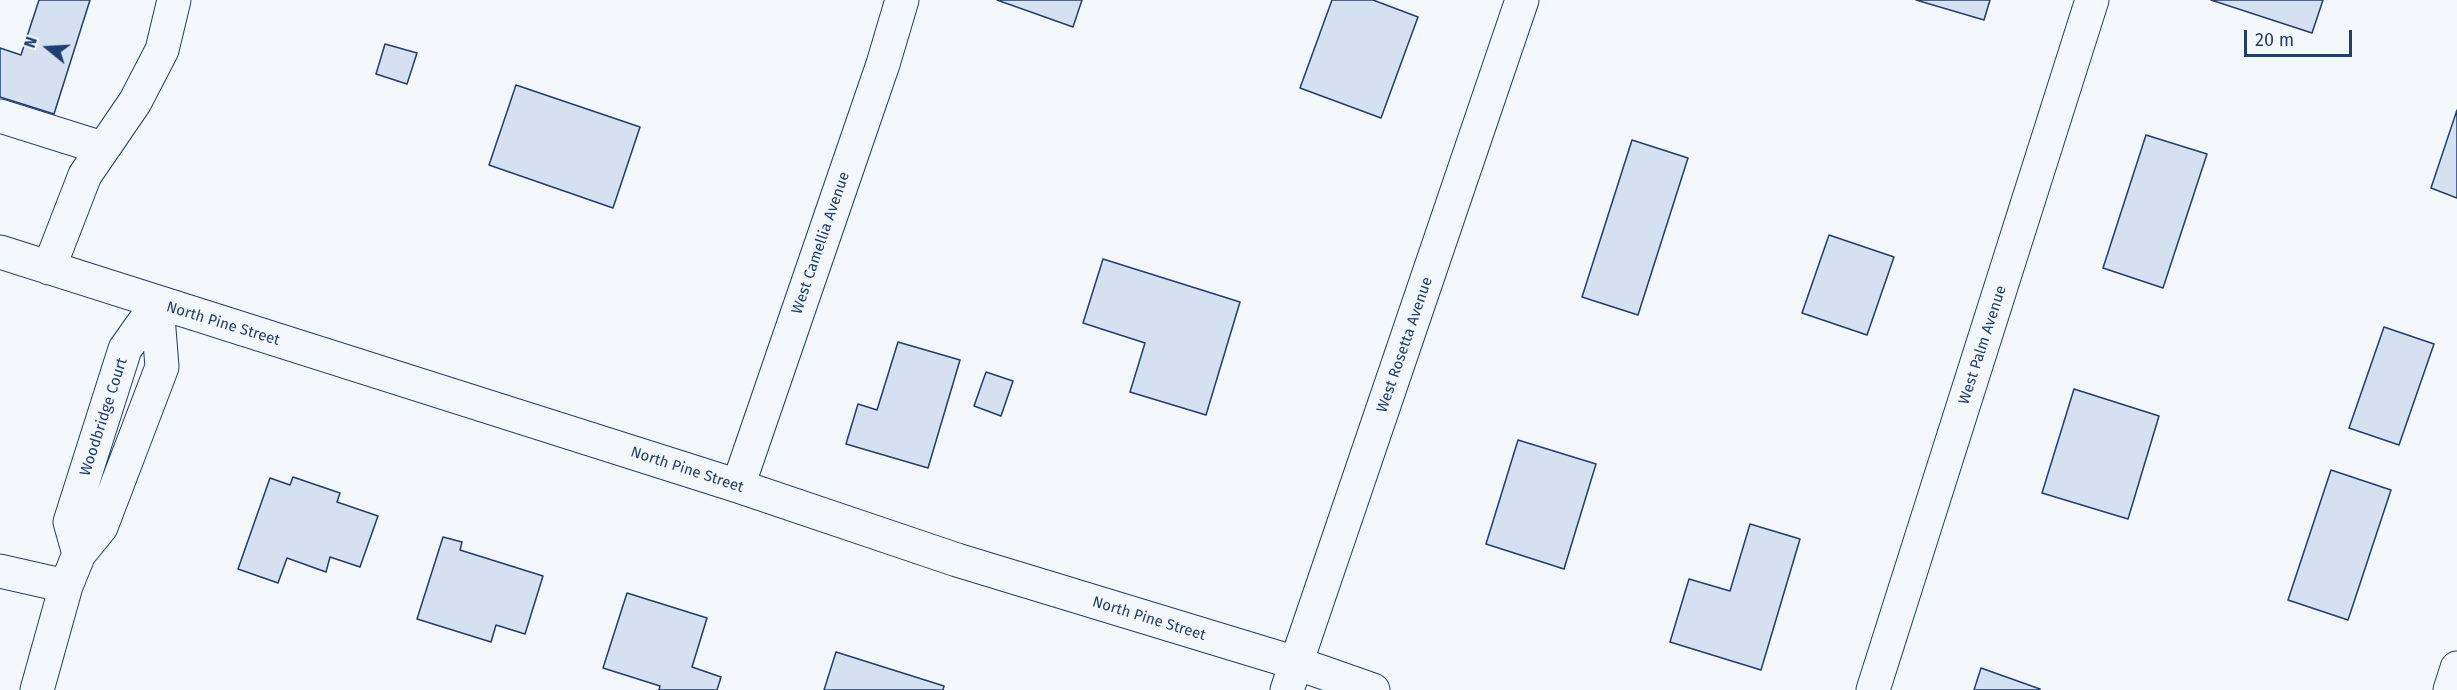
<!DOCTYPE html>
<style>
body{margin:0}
#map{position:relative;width:2457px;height:690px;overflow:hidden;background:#f4f7fb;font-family:"Fira Sans",sans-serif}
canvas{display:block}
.north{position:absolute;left:18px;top:18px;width:60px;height:60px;-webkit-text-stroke:4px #f4f7fb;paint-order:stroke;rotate:288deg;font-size:16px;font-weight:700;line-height:24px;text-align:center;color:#1d3f73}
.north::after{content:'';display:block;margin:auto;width:21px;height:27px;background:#1d3f73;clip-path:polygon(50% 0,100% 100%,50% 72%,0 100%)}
.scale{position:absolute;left:2244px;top:30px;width:108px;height:27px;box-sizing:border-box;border:3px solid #1d3f73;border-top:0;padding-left:8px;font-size:18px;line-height:21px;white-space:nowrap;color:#1d3f73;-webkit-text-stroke:4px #f4f7fb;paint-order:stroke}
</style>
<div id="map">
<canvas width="2457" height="690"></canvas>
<div class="north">N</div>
<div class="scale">20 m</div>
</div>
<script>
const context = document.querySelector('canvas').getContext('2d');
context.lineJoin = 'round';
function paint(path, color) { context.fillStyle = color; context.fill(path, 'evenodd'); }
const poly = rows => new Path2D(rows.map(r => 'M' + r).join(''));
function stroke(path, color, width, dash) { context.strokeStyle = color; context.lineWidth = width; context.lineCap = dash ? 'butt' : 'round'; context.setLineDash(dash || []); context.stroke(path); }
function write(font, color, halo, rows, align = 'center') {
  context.font = font + ' "Fira Sans",sans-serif'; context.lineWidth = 4.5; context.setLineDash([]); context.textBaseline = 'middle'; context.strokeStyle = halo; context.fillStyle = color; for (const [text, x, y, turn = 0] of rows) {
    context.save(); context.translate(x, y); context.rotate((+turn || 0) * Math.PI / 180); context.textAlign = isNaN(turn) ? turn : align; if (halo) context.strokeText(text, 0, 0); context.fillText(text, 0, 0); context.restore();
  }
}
const building = poly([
 [39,0,90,0,54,114,0,97,0,48,21,55,39,0],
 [997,0,1082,0,1073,27,997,0],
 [1332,0,1373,0,1418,17,1381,118,1300,88,1332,0],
 [1916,0,1990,0,1984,20,1916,0],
 [2211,0,2323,0,2312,33,2211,0],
 [385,44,417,53,407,84,376,74,385,44],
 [516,85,640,127,613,208,489,165,516,85],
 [2457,110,2457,198,2431,188,2457,110],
 [2146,135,2207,154,2163,288,2103,268,2146,135],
 [1632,140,1688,158,1638,315,1582,297,1632,140],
 [1829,235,1894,257,1867,335,1802,313,1829,235],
 [1103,259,1240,302,1206,415,1130,392,1145,343,1083,323,1103,259],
 [2384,327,2434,344,2399,445,2349,428,2384,327],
 [898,342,960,360,928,468,846,444,858,404,877,410,898,342],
 [986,372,1013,381,1001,416,974,406,986,372],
 [2074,389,2159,416,2128,519,2042,493,2074,389],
 [1518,440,1596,464,1564,569,1486,544,1518,440],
 [2331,470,2391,490,2348,620,2288,600,2331,470],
 [293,477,340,493,337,502,378,516,360,567,330,557,326,572,287,558,278,583,238,569,270,478,290,485,293,477],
 [1750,524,1800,539,1761,670,1670,642,1689,579,1730,591,1750,524],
 [443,537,462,542,460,550,543,576,525,634,496,625,491,642,417,619,443,537],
 [627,593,707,618,692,667,721,677,717,690,659,690,660,686,603,668,627,593],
 [836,652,944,686,943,690,824,690,836,652],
 [1981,668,2040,689,2040,690,1974,690,1981,668]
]);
const minor = poly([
 [0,116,102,148],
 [0,252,738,486,957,560,1296,663,1373,690],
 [49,268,85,175,135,102,162,50,174,0],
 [738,486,883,64,902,0],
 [79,554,70,522,125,349,157,304],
 [0,571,66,586],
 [37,690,66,586,79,554,101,527,162,367,157,304],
 [1287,690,1522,0],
 [1873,690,2092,0],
 [2450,690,2457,668]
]);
const streetNames = [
 ["West Camellia Avenue",821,243,-71],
 ["North Pine Street",223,324,17],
 ["West Rosetta Avenue",1405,345,-71],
 ["West Palm Avenue",1983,345,-72],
 ["Woodbridge Court",104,417,-72],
 ["North Pine Street",687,470,18],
 ["North Pine Street",1149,619,17]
];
paint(building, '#d5e0f0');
stroke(building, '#1d3f73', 1.5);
stroke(minor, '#1d3f73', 35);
stroke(minor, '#f4f7fb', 33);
write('15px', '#1d3f73', '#f4f7fb', streetNames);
</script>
